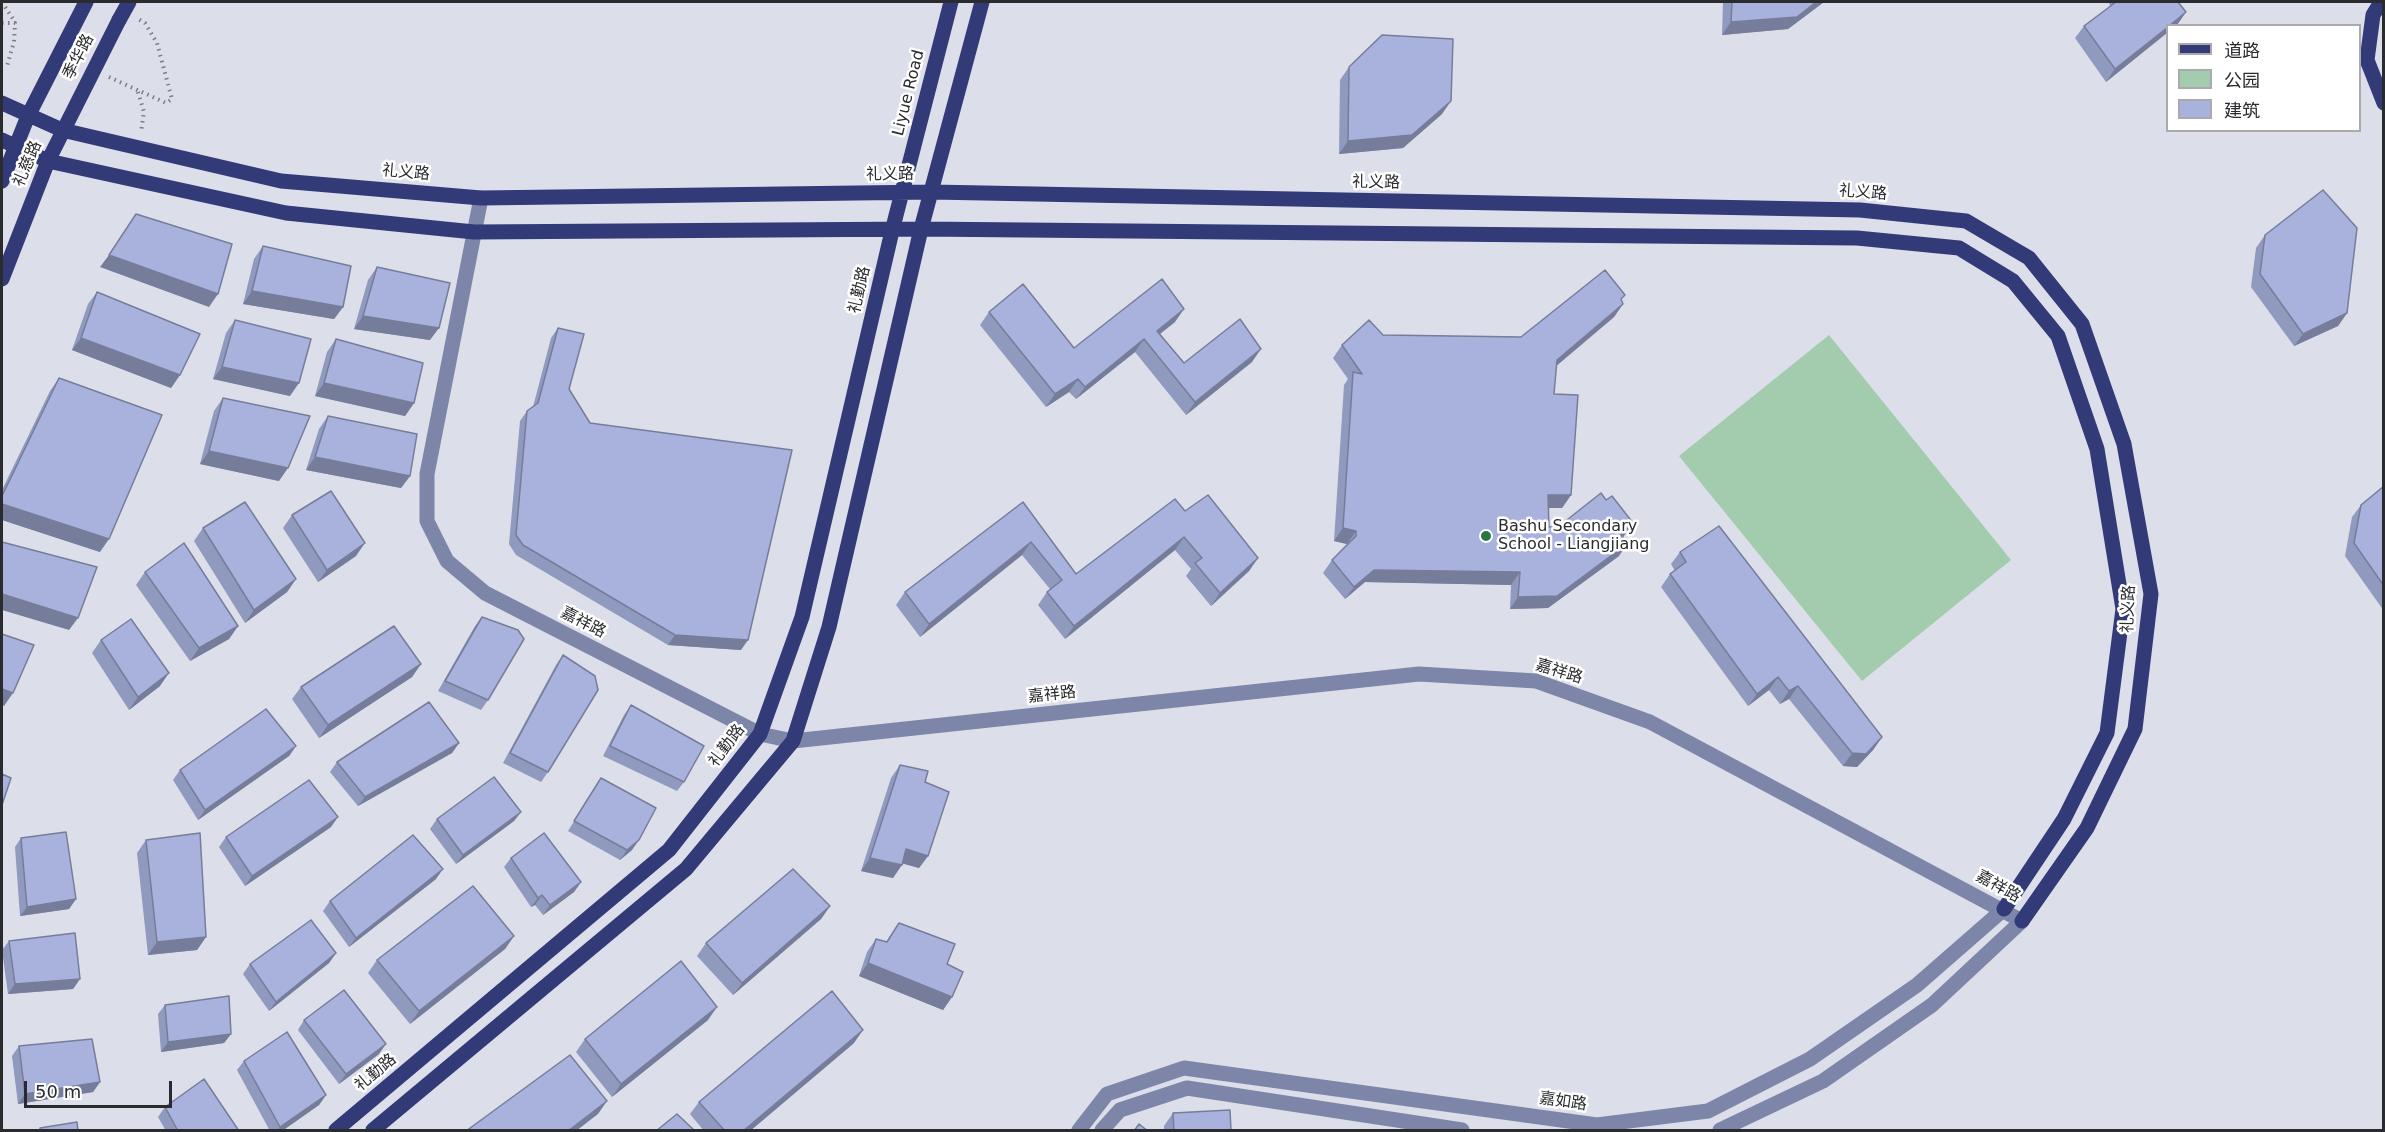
<!DOCTYPE html>
<meta charset="utf-8">
<style>
body{margin:0}
#map{position:relative;width:2385px;height:1132px;overflow:hidden;background:#dcdee9;font-family:"DejaVu Sans","Noto Sans SC",sans-serif}
canvas{display:block}
.frame{position:absolute;inset:0;border:3px solid #2a2b2f;pointer-events:none}
.legend{position:absolute;left:2166px;top:24px;width:195px;height:108px;box-sizing:border-box;background:#fff;border:2px solid #aaaaac;margin:0;padding:8px 10px;list-style:none;font-size:18px;color:#2a2b2f}
.legend li{display:flex;align-items:center;gap:12px;height:30px}
.legend b{width:30px;border:2px solid #aaaaac}
.scale{position:absolute;left:24px;top:1081px;width:148px;height:27px;box-sizing:border-box;border:3px solid #2a2b2f;border-top:0;padding-left:8px;font-size:18px;line-height:21px;white-space:nowrap;color:#2a2b2f;-webkit-text-stroke:4px #fff;paint-order:stroke}
</style>
<div id="map">
<canvas width="2385" height="1132"></canvas>
<div class="frame"></div>
<ul class="legend">
<li><b style="height:8px;background:#323a78"></b>道路</li>
<li><b style="height:16px;background:#a3ccaf"></b>公园</li>
<li><b style="height:16px;background:#a8b2dd"></b>建筑</li>
</ul>
<div class="scale">50 m</div>
</div>
<script>
const context = document.querySelector('canvas').getContext('2d');
context.lineJoin = 'round';
function paint(path, color) { context.fillStyle = color; context.fill(path, 'evenodd'); }
const poly = rows => new Path2D(rows.map(r => 'M' + r).join(''));
function stroke(path, color, width, dash) { context.strokeStyle = color; context.lineWidth = width; context.lineCap = dash ? 'butt' : 'round'; context.setLineDash(dash || []); context.stroke(path); }
function write(font, color, halo, rows, align = 'center') {
  context.font = font + ' "DejaVu Sans","Noto Sans SC",sans-serif'; context.lineWidth = 5; context.setLineDash([]); context.textBaseline = 'middle'; context.strokeStyle = halo; context.fillStyle = color; for (const [text, x, y, turn = 0] of rows) {
    context.save(); context.translate(x, y); context.rotate((+turn || 0) * Math.PI / 180); context.textAlign = isNaN(turn) ? turn : align; if (halo) context.strokeText(text, 0, 0); context.fillText(text, 0, 0); context.restore();
  }
}
const green = poly([
 [1829,335,2011,560,1862,681,1679,456]
]);
const path = poly([
 [2,2,15,22],
 [2,23,15,23,14,42,7,66],
 [109,77,166,103,172,99,157,43,145,23,138,19],
 [138,92,144,112,141,132]
]);
const minor = poly([
 [481,198,427,474,427,521,447,561,485,593,760,734,793,741,1419,674,1536,681,1650,722,2022,921,1932,1005,1823,1081,1720,1130],
 [1079,1130,1107,1094,1184,1068,1597,1125,1708,1111,1810,1059,1917,985,2004,909],
 [1102,1130,1120,1110,1187,1088,1462,1130]
]);
const major = poly([
 [2381,2,2373,15,2367,60,2384,103],
 [2,103,62,130,281,181,481,198,932,192,1860,210,1966,221,2029,258,2082,324,2124,444,2151,594,2135,729,2087,828,2022,921],
 [2,140,48,161,286,213,474,232,921,229,1857,238,1959,248,2013,281,2058,336,2097,449,2123,609,2107,733,2064,819,2004,909],
 [2,181,28,116,86,2],
 [2,279,48,161,119,20],
 [336,1130,669,850,760,734,802,617,892,231,951,2],
 [373,1130,686,869,793,741,829,627,921,229,982,2]
]);
const majorBridge = poly([
 [119,20,129,2]
]);
const wall = poly([
 [1723,2,1824,2,1788,29,1722,35],
 [2109,2,2178,2,2186,12,2177,25,2106,82,2075,38,2084,26,2110,6],
 [1349,67,1442,114,1403,148,1339,154,1340,80],
 [2265,235,2347,313,2338,326,2294,346,2251,287,2256,248],
 [263,246,343,307,334,319,243,304,254,259],
 [377,267,430,340,354,329,368,280],
 [97,292,180,375,171,388,72,350,88,304],
 [1622,300,1623,304,1614,317,1556,366,1554,394,1571,495,1562,508,1549,508,1549,527,1624,536,1623,537,1619,556,1548,608,1510,609,1511,585,1365,582,1345,599,1323,573,1332,560,1347,544,1334,541,1344,385,1348,379,1333,358,1342,345,1383,335,1521,337],
 [989,312,1074,348,1175,322,1160,334,1184,363,1252,362,1186,415,1135,352,1076,399,1069,392,1046,407,980,325],
 [235,320,290,396,213,379,226,333],
 [558,328,569,389,590,423,741,650,668,645,516,555,509,544,520,421,527,411,533,407,551,338],
 [336,339,414,403,405,416,315,396,327,352],
 [59,378,100,552,2,520,2,490,50,391],
 [223,398,279,481,200,464,214,411],
 [328,416,410,476,401,488,306,470,319,429],
 [2384,486,2384,611,2345,556,2352,517,2361,505],
 [1023,502,1076,574,1185,511,1258,558,1249,571,1211,606,1186,576,1191,569,1175,550,1065,639,1038,605,1047,592,1050,589,1022,555,920,637,896,605,905,592],
 [292,515,356,556,318,582,283,528],
 [203,528,296,579,287,592,245,623,194,541],
 [1680,552,1882,737,1873,750,1857,767,1843,766,1789,699,1780,704,1769,690,1748,706,1661,587,1670,574,1675,571,1671,564],
 [145,572,238,626,229,639,190,661,136,585],
 [482,617,488,700,481,710,438,691,475,626],
 [101,640,160,686,129,710,92,653],
 [563,655,548,772,541,782,503,763,556,665],
 [421,664,412,677,319,738,292,699,301,687],
 [631,705,684,782,677,791,603,756,624,715],
 [459,743,452,753,358,806,330,772,337,762],
 [296,746,289,756,198,820,173,780,180,770],
 [900,765,925,782,928,856,919,868,902,863,893,878,861,871,891,778],
 [601,778,632,850,620,860,568,831],
 [521,812,514,821,456,864,430,829,437,819],
 [331,827,245,886,219,847,226,837],
 [21,838,76,899,69,909,20,916,15,847],
 [146,840,206,937,197,950,148,955,137,853],
 [511,858,581,882,574,892,543,915,535,905,531,907,504,867],
 [436,879,349,947,323,911,330,901],
 [830,906,821,919,733,995,697,956,706,943],
 [899,923,947,964,952,997,943,1010,859,976,867,952,876,939,886,942],
 [514,936,505,949,410,1024,368,973,377,960],
 [9,941,80,979,73,989,8,994,2,950],
 [336,953,329,963,269,1011,243,974,250,964],
 [165,1005,231,1034,224,1043,161,1052,158,1014],
 [304,1020,379,1054,339,1084,298,1030],
 [708,1020,612,1097,576,1052,585,1039],
 [854,1043,750,1131,704,1131,690,1114,699,1102],
 [19,1046,100,1082,93,1092,18,1104,12,1056],
 [244,1061,326,1095,319,1105,282,1131,270,1131,237,1070],
 [165,1107,239,1131,166,1131,158,1117],
 [1173,1113,1231,1131,1164,1131,1164,1126]
]);
const shadedWall = poly([
 [1816,2,1824,2,1788,29,1722,35,1731,22],
 [2186,12,2177,25,2169,26],
 [2168,27,2168,32,2106,82,2115,69],
 [1451,101,1442,114,1403,148,1339,154,1348,141],
 [109,255,218,294,209,307,100,267],
 [252,291,343,307,334,319,243,304],
 [1623,304,1614,317,1548,373,1557,360],
 [1184,309,1175,322,1148,343,1157,331],
 [2347,313,2338,326,2294,346,2303,334],
 [363,316,439,328,430,340,354,329],
 [81,338,180,375,171,388,72,350],
 [1144,339,1135,352,1076,399,1085,387],
 [1261,349,1252,362,1186,415,1195,402],
 [222,367,299,383,290,396,213,379],
 [1078,379,1069,392,1046,407,1055,394],
 [324,383,414,403,405,416,315,396],
 [209,451,288,468,279,481,200,464],
 [315,457,410,476,401,488,306,470],
 [1548,495,1571,495,1562,508,1539,508],
 [2,504,109,539,100,552,2,520],
 [1633,523,1624,536,1612,547,1621,535],
 [1343,528,1356,531,1347,544,1334,541],
 [1184,537,1175,550,1065,639,1074,626],
 [1031,542,1022,555,920,637,929,624],
 [365,543,356,556,318,582,327,570],
 [1628,543,1619,556,1548,608,1510,609,1518,597],
 [1258,558,1249,571,1211,606,1220,593],
 [1374,570,1520,572,1511,585,1365,582,1345,599,1354,587],
 [296,579,287,592,245,623,254,610],
 [2,594,78,618,69,630,2,610],
 [238,626,229,639,190,661,199,648],
 [675,635,748,640,741,650,668,645],
 [421,664,412,677,319,738,328,725],
 [169,673,160,686,129,710,138,697],
 [1778,677,1769,690,1748,706,1757,694],
 [1798,686,1789,699,1780,704,1789,691],
 [2,689,13,693,4,706,2,705],
 [1882,737,1873,750,1857,767,1843,766,1852,753],
 [459,743,452,753,358,806,365,797],
 [296,746,289,756,198,820,205,810],
 [521,812,514,821,456,864,463,855],
 [338,817,331,827,245,886,252,876],
 [639,840,632,850,620,860,627,850],
 [906,849,928,856,919,868,897,862],
 [870,858,902,865,893,878,861,871],
 [443,869,436,879,349,947,356,938],
 [581,882,574,892,543,915,550,905],
 [542,895,535,905,531,907,538,898],
 [76,899,69,909,20,916,27,907],
 [830,906,821,919,733,995,742,983],
 [514,936,505,949,410,1024,419,1011],
 [206,937,197,950,148,955,157,942],
 [336,953,329,963,269,1011,276,1002],
 [868,963,952,997,943,1010,859,976],
 [80,979,73,989,8,994,15,984],
 [717,1007,708,1020,612,1097,621,1084],
 [863,1030,854,1043,750,1131,743,1131],
 [231,1034,224,1043,161,1052,168,1042],
 [386,1044,379,1054,339,1084,346,1074],
 [100,1082,93,1092,18,1104,25,1094],
 [326,1095,319,1105,282,1131,278,1131,280,1127],
 [607,1101,598,1114,576,1131,568,1131]
]);
const building = poly([
 [1732,2,1816,2,1797,17,1731,22,1732,2],
 [2116,2,2178,2,2186,12,2169,26,2168,26,2168,27,2115,69,2084,26,2116,2],
 [1382,35,1453,39,1451,101,1412,135,1348,141,1349,67,1382,35],
 [2323,190,2357,228,2347,313,2303,334,2260,274,2265,235,2323,190],
 [136,214,232,244,218,294,109,255,136,214],
 [263,246,351,266,343,307,252,291,263,246],
 [377,267,450,283,439,328,363,316,377,267],
 [1605,270,1625,295,1621,299,1623,304,1557,360,1554,394,1578,395,1571,495,1548,495,1549,527,1558,527,1601,493,1606,500,1612,496,1633,523,1621,535,1628,543,1557,596,1518,597,1520,572,1374,570,1354,587,1332,560,1356,536,1356,531,1343,528,1353,372,1362,374,1342,345,1369,320,1383,335,1521,337,1605,270],
 [1162,279,1184,309,1157,331,1184,363,1240,319,1261,349,1195,402,1144,339,1085,387,1078,379,1055,394,989,312,1023,284,1074,348,1162,279],
 [97,292,200,334,180,375,81,338,97,292],
 [235,320,311,339,299,383,222,367,235,320],
 [558,328,584,334,569,389,590,423,792,450,748,640,675,635,523,545,516,535,527,411,538,403,558,328],
 [336,339,423,363,414,403,324,383,336,339],
 [59,378,162,415,109,539,2,504,2,496,59,378],
 [223,398,310,416,288,468,209,451,223,398],
 [328,416,417,434,410,476,315,457,328,416],
 [2384,486,2384,586,2354,543,2361,505,2384,486],
 [331,491,365,543,327,570,292,515,331,491],
 [1208,495,1258,558,1220,593,1195,563,1202,558,1184,537,1074,626,1047,592,1062,580,1031,542,929,624,905,592,1023,502,1076,574,1175,499,1185,511,1208,495],
 [245,502,296,579,254,610,203,528,245,502],
 [1719,526,1882,737,1866,754,1852,753,1798,686,1789,691,1778,677,1757,694,1670,574,1686,562,1680,552,1719,526],
 [2,542,97,567,78,618,2,594,2,542],
 [184,543,238,626,199,648,145,572,184,543],
 [482,617,518,630,524,639,488,700,445,681,482,617],
 [131,619,169,673,138,697,101,640,131,619],
 [394,626,421,664,328,725,301,687,394,626],
 [2,634,34,645,13,693,2,689,2,634],
 [563,655,595,676,598,690,548,772,510,753,563,655],
 [429,702,459,743,365,797,337,762,429,702],
 [631,705,704,746,684,782,610,746,631,705],
 [266,709,296,746,205,810,180,770,266,709],
 [900,765,928,771,925,782,949,792,928,856,906,849,902,865,870,858,900,765],
 [2,774,11,778,2,805,2,774],
 [494,777,521,812,463,855,437,819,494,777],
 [601,778,656,808,639,840,627,850,574,821,601,778],
 [309,780,338,817,252,876,226,837,309,780],
 [66,832,76,899,27,907,21,838,66,832],
 [200,833,206,937,157,942,146,840,200,833],
 [544,833,581,882,550,905,542,895,538,898,511,858,544,833],
 [413,835,443,869,356,938,330,901,413,835],
 [793,869,830,906,742,983,706,943,793,869],
 [473,886,514,936,419,1011,377,960,473,886],
 [311,920,336,953,276,1002,250,964,311,920],
 [899,923,955,944,947,964,963,972,952,997,868,963,876,939,887,942,899,923],
 [75,933,80,979,15,984,9,941,75,933],
 [681,961,717,1007,621,1084,585,1039,681,961],
 [344,990,386,1044,346,1074,304,1020,344,990],
 [832,991,863,1030,743,1131,725,1131,699,1102,832,991],
 [229,996,231,1034,168,1042,165,1005,229,996],
 [287,1032,326,1095,280,1127,244,1061,287,1032],
 [92,1039,100,1082,25,1094,19,1046,92,1039],
 [570,1055,607,1101,568,1131,466,1131,570,1055],
 [204,1079,239,1131,178,1131,165,1107,204,1079],
 [1230,1110,1231,1131,1174,1131,1173,1113,1230,1110],
 [677,1114,695,1131,656,1131,677,1114],
 [77,1122,78,1131,40,1131,40,1128,77,1122],
 [1139,1124,1148,1131,1134,1131,1139,1124]
]);
const markers = [
 [1486,536,6,"#267646"]
];
const streetNames = [
 ["季华路",79,57,-63],
 ["Liyue Road",909,93,-76],
 ["礼慈路",28,164,-67],
 ["礼义路",406,173,5],
 ["礼义路",890,175,-1],
 ["礼义路",1376,183,1],
 ["礼义路",1863,193,4],
 ["礼勤路",860,290,-77],
 ["礼义路",2129,609,-88],
 ["嘉祥路",583,623,27],
 ["嘉祥路",1559,672,17],
 ["嘉祥路",1052,695,-6],
 ["礼勤路",727,746,-53],
 ["嘉祥路",1998,887,29],
 ["礼勤路",376,1073,-40],
 ["嘉如路",1563,1102,8]
];
const poiNames = [
 ["Bashu Secondary",1498,527],
 ["School - Liangjiang",1498,545]
];
paint(green, '#a3ccaf');
stroke(path, '#7c7d85', 4, [1.5, 4.5]);
stroke(minor, '#7d85a9', 15);
stroke(major, '#323a78', 15);
stroke(majorBridge, '#323a78', 15);
paint(wall, '#9099be');
paint(shadedWall, '#767d9b');
paint(building, '#a8b2dd');
stroke(building, '#767d9b', 1.5);
for (const [x, y, r, color] of markers) { const dot = new Path2D(); dot.arc(x, y, r, 0, 2 * Math.PI); context.fillStyle = color; context.fill(dot); stroke(dot, '#fff', 2); }
write('16px', '#2a2b2f', '#fff', streetNames);
write('16px', '#2a2b2f', '#fff', poiNames, 'left');
</script>
